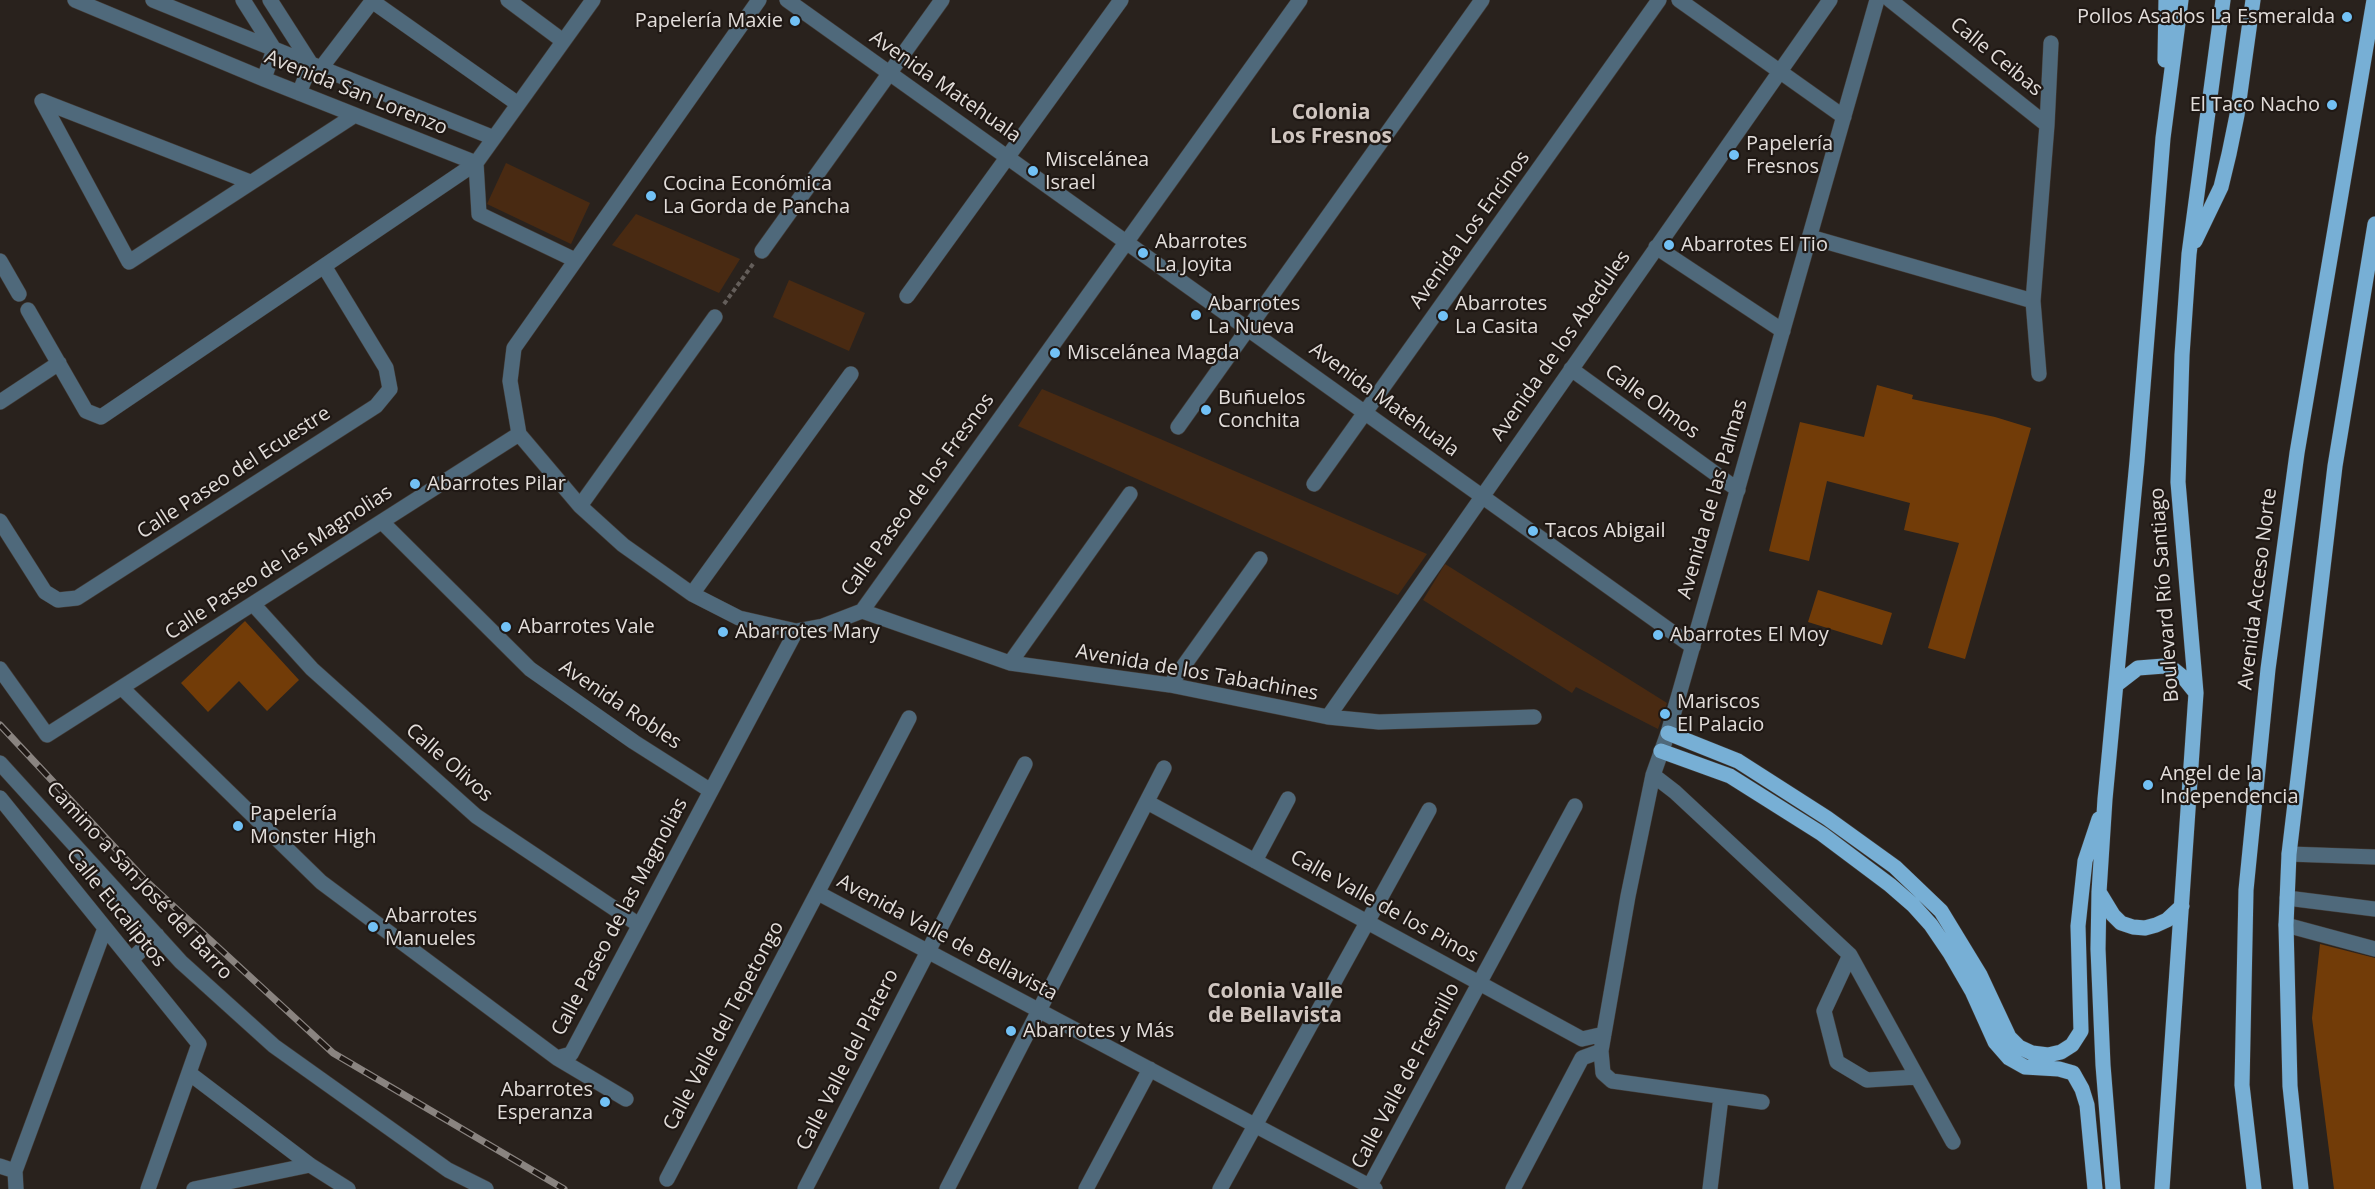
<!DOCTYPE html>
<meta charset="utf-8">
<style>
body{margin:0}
canvas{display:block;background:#29221d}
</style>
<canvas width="2375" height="1189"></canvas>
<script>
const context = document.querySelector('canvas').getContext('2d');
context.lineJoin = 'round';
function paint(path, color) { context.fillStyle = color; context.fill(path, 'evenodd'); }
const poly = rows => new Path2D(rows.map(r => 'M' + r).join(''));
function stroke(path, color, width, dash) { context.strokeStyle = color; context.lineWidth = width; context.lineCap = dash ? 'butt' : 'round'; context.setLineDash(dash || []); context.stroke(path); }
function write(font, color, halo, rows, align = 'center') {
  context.font = font + ' "Open Sans",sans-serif'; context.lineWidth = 4.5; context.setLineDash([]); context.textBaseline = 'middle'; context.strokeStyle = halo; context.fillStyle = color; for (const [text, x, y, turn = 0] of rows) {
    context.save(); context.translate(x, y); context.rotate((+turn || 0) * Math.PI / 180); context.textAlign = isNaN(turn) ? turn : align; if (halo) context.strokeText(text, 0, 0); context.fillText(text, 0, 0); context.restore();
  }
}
const green = poly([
 [506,163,590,203,571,244,487,204],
 [636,214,740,259,719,293,612,245],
 [789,280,865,313,849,351,773,317],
 [1042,389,1165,441,1427,554,1398,595,1018,426],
 [1445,564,1667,703,1658,729,1576,687,1572,693,1423,600]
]);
const building = poly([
 [1877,385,1913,395,1912,399,1995,417,2031,428,1965,659,1928,648,1959,543,1904,530,1910,503,1827,481,1809,561,1769,551,1800,422,1864,437],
 [1818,590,1892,613,1882,645,1808,622],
 [245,621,299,680,267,711,239,681,208,712,181,683],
 [2320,944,2375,958,2375,1189,2334,1189,2312,1018]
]);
const path = poly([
 [724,304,753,264]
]);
const minor = poly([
 [75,0,264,79,476,163],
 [153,0,494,138],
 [243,0,274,49,264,79],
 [270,0,311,64,299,93],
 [508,0,563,41],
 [759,0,514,348,510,381,519,434,580,506,623,545,692,594,739,618,796,631,823,626,862,611,1300,0],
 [787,0,1693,647],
 [1679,0,1844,117],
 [1890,0,2047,125],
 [372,1,518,104],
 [321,68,373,0],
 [42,101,129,262,355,115],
 [42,101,250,182],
 [476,163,479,214,575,260],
 [1810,237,2033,301],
 [1656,247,1783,331],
 [762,251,942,0],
 [0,261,19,294],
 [907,296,1121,0],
 [28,310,86,411,101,417,476,163,593,0],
 [1571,369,1738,490],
 [2039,374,2033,301,2047,125,2051,43],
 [0,402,59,363],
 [1178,427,1482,0],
 [1314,484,1659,0],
 [580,506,715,317],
 [0,521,45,592,58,600,77,598,376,406,390,389,386,368,324,266],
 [382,522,530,669,634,742,711,791],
 [692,594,851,374],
 [253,604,312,669,476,816,639,925],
 [862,611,1010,663,1170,685,1328,717,1379,722,1534,717],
 [1010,663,1130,494],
 [0,669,47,735,519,434],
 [1170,685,1260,559],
 [122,688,321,882,557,1058,571,1054,796,631],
 [1328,717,1830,0],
 [0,763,181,962,274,1046,448,1170,486,1189],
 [1653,775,1675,792,1850,955,1953,1142],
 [0,798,199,1044,148,1189],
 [1147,802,1582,1039,1604,1034],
 [2289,854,2375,857],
 [1255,861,1288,799],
 [818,893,1375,1189],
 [2287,898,2375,909],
 [2286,925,2375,949],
 [1850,955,1824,1011,1837,1062,1867,1080,1917,1077],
 [131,960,157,935],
 [557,1058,626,1099],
 [189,1073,310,1165,348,1189],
 [1762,1102,1612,1081,1603,1073,1601,1051,1628,896,1653,775,1668,733,1877,0],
 [0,1166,15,1171],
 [667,1179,909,718],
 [16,1189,15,1171,105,928],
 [194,1189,310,1165],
 [805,1189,1025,764],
 [947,1189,1164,768],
 [1086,1189,1150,1069],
 [1220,1189,1429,810],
 [1368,1189,1575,806],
 [1513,1189,1582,1058,1601,1051],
 [1710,1189,1721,1097]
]);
const major = poly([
 [2165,60,2166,0],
 [2195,241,2221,187,2229,154,2237,115,2253,0],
 [2116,685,2138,668,2164,666,2173,669,2184,678,2196,693],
 [1668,733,1738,761,1827,818,1895,867,1941,911,1980,975,2009,1037,2019,1047,2032,1053,2048,1055,2061,1052,2072,1045,2081,1031,2078,926,2085,861,2099,819],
 [1661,751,1730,776,1822,834,1890,885,1913,905,1931,925,1950,953,1972,991,1995,1042,2009,1058,2025,1067,2059,1069,2073,1073,2082,1089,2087,1105,2095,1189],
 [2099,892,2113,915,2121,923,2133,927,2145,928,2156,925,2167,920,2182,906],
 [2113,1189,2103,1065,2098,949,2099,892,2105,799,2137,461,2163,138,2181,0],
 [2162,1189,2196,693,2178,482,2182,355,2189,254,2223,0],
 [2254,1189,2242,1085,2246,890,2268,669,2297,453,2374,0],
 [2301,1189,2290,1086,2286,925,2289,854,2335,466,2375,224]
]);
const rail = poly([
 [0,725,146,881,333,1053,564,1189]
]);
const markers = [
 [2347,17,6,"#72c1f5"],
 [795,21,6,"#72c1f5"],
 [2332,105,6,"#72c1f5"],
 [1734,155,6,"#72c1f5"],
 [1033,171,6,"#72c1f5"],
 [651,196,6,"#72c1f5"],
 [1669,245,6,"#72c1f5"],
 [1143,253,6,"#72c1f5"],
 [1196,315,6,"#72c1f5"],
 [1443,316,6,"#72c1f5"],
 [1055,353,6,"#72c1f5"],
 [1206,410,6,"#72c1f5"],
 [415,484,6,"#72c1f5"],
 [1533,531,6,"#72c1f5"],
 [506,627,6,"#72c1f5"],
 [723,632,6,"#72c1f5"],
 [1658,635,6,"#72c1f5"],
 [1665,714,6,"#72c1f5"],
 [2148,785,6,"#72c1f5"],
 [238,826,6,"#72c1f5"],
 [373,927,6,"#72c1f5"],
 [1011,1031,6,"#72c1f5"],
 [605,1102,6,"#72c1f5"]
];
const poiNames = [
 ["Pollos Asados La Esmeralda",2335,17,"right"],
 ["Papelería Maxie",783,21,"right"],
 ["El Taco Nacho",2320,105,"right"],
 ["Papelería",1746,144],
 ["Fresnos",1746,167],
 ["Miscelánea",1045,160],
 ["Israel",1045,183],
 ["Cocina Económica",663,184],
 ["La Gorda de Pancha",663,207],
 ["Abarrotes",1155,242],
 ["La Joyita",1155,265],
 ["Abarrotes El Tio",1681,245],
 ["Abarrotes",1208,304],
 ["La Nueva",1208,327],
 ["Abarrotes",1455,304],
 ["La Casita",1455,327],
 ["Miscelánea Magda",1067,353],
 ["Buñuelos",1218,398],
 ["Conchita",1218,421],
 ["Abarrotes Pilar",427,484],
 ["Tacos Abigail",1545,531],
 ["Abarrotes Vale",518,627],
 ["Abarrotes Mary",735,632],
 ["Abarrotes El Moy",1670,635],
 ["Mariscos",1677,702],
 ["El Palacio",1677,725],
 ["Angel de la",2160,774],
 ["Independencia",2160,797],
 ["Papelería",250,814],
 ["Monster High",250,837],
 ["Abarrotes",385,916],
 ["Manueles",385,939],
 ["Abarrotes y Más",1023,1031],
 ["Abarrotes",593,1090,"right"],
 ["Esperanza",593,1113,"right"]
];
const streetNames = [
 ["Calle Ceibas",1996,57,39],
 ["Avenida Matehuala",945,87,35],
 ["Avenida San Lorenzo",356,93,22],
 ["Avenida Los Encinos",1470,230,-54],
 ["Avenida de los Abedules",1561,346,-55],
 ["Avenida Matehuala",1384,400,36],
 ["Calle Olmos",1652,402,36],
 ["Calle Paseo del Ecuestre",234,473,-33],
 ["Calle Paseo de los Fresnos",918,495,-54],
 ["Avenida de las Palmas",1713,499,-74],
 ["Calle Paseo de las Magnolias",279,563,-33],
 ["Avenida Acceso Norte",2258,589,-83],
 ["Boulevard Río Santiago",2165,595,-94],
 ["Avenida de los Tabachines",1197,673,10],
 ["Avenida Robles",620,705,34],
 ["Calle Olivos",449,763,41],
 ["Camino a San José del Barro",139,881,47],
 ["Calle Valle de los Pinos",1384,907,29],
 ["Calle Eucaliptos",116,908,51],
 ["Calle Paseo de las Magnolias",620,917,-62],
 ["Avenida Valle de Bellavista",947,938,28],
 ["Calle Valle del Tepetongo",724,1026,-62],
 ["Calle Valle del Platero",848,1060,-63],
 ["Calle Valle de Fresnillo",1406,1076,-62]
];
const neighbourhoodNames = [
 ["Colonia",1331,113],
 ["Los Fresnos",1331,137],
 ["Colonia Valle",1275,992],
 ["de Bellavista",1275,1016]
];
paint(green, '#492a12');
paint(building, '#723c08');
stroke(minor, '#433c37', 16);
stroke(major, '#433c37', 16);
stroke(path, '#645e5a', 4, [4.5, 3]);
stroke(minor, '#4f697b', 15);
stroke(major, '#77afd5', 15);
stroke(rail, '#8a8480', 7);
stroke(rail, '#1f1814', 4.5, [14]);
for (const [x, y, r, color] of markers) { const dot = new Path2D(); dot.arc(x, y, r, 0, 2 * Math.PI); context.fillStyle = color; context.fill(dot); stroke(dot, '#1f1814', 2); }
write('20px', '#e2ddda', '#1f1814', poiNames, 'left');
write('20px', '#e2ddda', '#1f1814', streetNames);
write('bold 21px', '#d0c6c0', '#1f1814', neighbourhoodNames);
</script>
